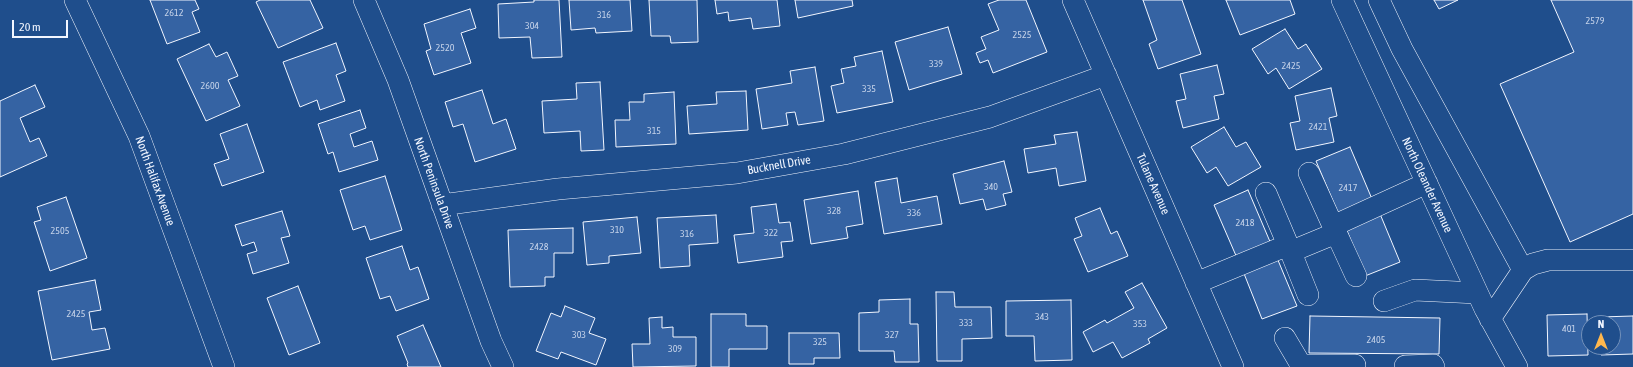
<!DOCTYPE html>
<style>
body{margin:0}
#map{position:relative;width:1633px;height:367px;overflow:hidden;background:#1f4e8c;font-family:"Asap Condensed",sans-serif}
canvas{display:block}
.north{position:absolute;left:1581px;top:315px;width:40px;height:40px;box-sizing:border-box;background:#1f4e8c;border:1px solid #7391ba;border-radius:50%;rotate:0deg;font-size:11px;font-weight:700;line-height:16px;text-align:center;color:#f2f6ff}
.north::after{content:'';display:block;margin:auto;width:14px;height:18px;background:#ffb74d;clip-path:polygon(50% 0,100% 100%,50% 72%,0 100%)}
.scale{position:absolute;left:12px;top:20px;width:56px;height:18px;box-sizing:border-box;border:2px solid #f2f6ff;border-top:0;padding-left:5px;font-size:12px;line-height:14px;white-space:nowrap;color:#f2f6ff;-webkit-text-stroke:3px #1f4e8c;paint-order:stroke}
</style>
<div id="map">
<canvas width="1633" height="367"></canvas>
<div class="north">N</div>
<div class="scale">20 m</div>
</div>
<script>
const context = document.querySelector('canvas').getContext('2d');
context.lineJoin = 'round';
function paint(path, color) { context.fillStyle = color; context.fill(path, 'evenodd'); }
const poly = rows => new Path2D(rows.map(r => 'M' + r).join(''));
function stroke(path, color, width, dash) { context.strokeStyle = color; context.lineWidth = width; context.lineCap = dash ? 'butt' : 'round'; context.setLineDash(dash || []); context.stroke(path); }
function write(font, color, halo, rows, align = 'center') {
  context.font = font + ' "Asap Condensed",sans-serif'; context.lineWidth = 3; context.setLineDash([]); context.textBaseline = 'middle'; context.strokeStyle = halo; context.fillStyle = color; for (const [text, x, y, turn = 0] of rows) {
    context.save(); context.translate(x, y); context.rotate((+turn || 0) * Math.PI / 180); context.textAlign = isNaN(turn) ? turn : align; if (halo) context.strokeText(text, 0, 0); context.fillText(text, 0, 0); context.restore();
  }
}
const building = poly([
 [150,0,195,0,199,9,192,12,200,32,167,44,150,0],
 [260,0,310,0,323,28,278,48,256,2,260,0],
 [534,0,559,0,562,57,532,58,530,37,499,38,498,4,534,2,534,0],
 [569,0,630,0,632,31,596,33,595,28,571,30,569,0],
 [649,0,697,0,698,42,671,43,670,36,651,36,649,0],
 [715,0,777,0,780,26,753,29,751,18,729,21,728,12,717,14,715,0],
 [795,0,852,0,853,6,798,18,795,0],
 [999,0,1026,0,1047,52,993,73,988,60,980,63,976,53,986,49,981,37,999,30,988,4,999,0],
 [1143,0,1182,0,1201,54,1158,69,1149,44,1157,40,1143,0],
 [1226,0,1290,0,1295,14,1240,35,1226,0],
 [1434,0,1458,0,1439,9,1434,0],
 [1551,0,1633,0,1633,214,1570,242,1500,84,1574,52,1551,0],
 [470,9,476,28,461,33,471,63,434,75,426,51,431,49,424,24,470,9],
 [948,27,962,74,909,90,895,42,948,27],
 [1285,29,1298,49,1306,44,1322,69,1289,89,1276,68,1268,74,1252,49,1285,29],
 [336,43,346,71,336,75,345,101,320,110,317,100,300,107,283,62,336,43],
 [209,44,216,57,227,52,238,76,228,80,240,106,206,121,177,59,209,44],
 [882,51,893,102,837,113,831,86,844,83,841,69,856,66,854,57,882,51],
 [1217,65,1224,94,1214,96,1219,119,1183,128,1176,101,1186,99,1180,74,1217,65],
 [815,67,824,121,798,125,795,112,786,113,788,125,762,129,756,89,792,83,790,71,815,67],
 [600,82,604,150,581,151,580,131,544,133,542,101,577,99,576,83,600,82],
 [35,85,45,107,20,118,30,142,39,138,47,156,0,177,0,101,35,85],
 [1331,88,1337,116,1329,118,1334,142,1296,150,1290,123,1300,121,1295,96,1331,88],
 [482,90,493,124,506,119,516,149,475,162,463,124,453,127,445,102,482,90],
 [746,91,748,130,689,134,687,106,717,104,716,92,746,91],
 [674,92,676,144,616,147,615,120,630,120,629,102,644,102,644,94,674,92],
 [360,110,366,128,350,134,354,147,372,141,378,160,339,172,333,152,328,154,318,124,360,110],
 [247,124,264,172,222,186,214,164,229,159,220,134,247,124],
 [1224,127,1236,147,1246,142,1261,167,1228,186,1216,167,1207,173,1191,147,1224,127],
 [1077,132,1086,181,1059,186,1056,168,1028,173,1024,149,1056,144,1054,135,1077,132],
 [1350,147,1372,199,1338,213,1316,161,1350,147],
 [1004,161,1012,192,1003,194,1006,205,986,210,983,199,960,204,953,174,1004,161],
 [385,176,402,230,370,240,365,226,353,230,340,190,385,176],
 [897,178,901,203,937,196,942,224,884,234,875,182,897,178],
 [1248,190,1271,244,1237,258,1214,205,1248,190],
 [858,191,863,224,846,227,848,238,811,244,804,200,858,191],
 [66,197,87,258,50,271,34,222,41,220,37,207,66,197],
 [776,204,779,223,790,222,793,241,781,242,783,257,738,263,734,235,754,233,751,207,776,204],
 [1100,208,1111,234,1117,231,1128,256,1088,272,1074,239,1082,236,1075,218,1100,208],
 [1378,209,1400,262,1365,276,1344,223,1378,209],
 [282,211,290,236,281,238,289,263,253,274,247,254,257,251,254,242,242,246,235,225,282,211],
 [716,215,718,243,689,245,690,266,660,268,657,218,716,215],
 [637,217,641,253,609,256,609,263,587,265,583,222,637,217],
 [573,228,573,253,554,253,554,277,545,277,545,286,510,287,508,230,573,228],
 [402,246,410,270,418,267,429,299,396,311,390,296,380,299,366,258,402,246],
 [1275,253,1297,306,1262,319,1241,266,1275,253],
 [95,280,101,310,89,312,92,330,105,328,110,349,52,360,38,291,95,280],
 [1142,283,1167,328,1148,339,1150,343,1122,358,1113,342,1093,352,1083,332,1105,320,1107,323,1134,308,1125,292,1142,283],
 [298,286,320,343,289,355,267,298,298,286],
 [936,292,954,292,955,307,991,307,992,338,962,339,962,361,937,361,936,292],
 [910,299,910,324,918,324,919,362,895,362,894,351,859,351,859,313,879,312,879,300,910,299],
 [1071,300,1072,360,1035,361,1034,336,1006,336,1006,301,1071,300],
 [565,306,595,318,589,333,606,339,596,365,561,352,558,359,536,351,551,313,561,317,565,306],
 [711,314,746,314,746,326,767,326,767,349,729,349,729,367,711,367,711,314],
 [1587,314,1588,355,1548,356,1547,315,1587,314],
 [1310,316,1440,318,1439,354,1309,353,1310,316],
 [1633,316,1633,354,1601,355,1600,347,1613,347,1613,323,1600,323,1600,317,1633,316],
 [662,317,662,328,673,327,673,337,696,337,696,366,633,367,632,344,650,344,649,318,662,317],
 [423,325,441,367,408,367,407,364,408,363,397,336,423,325],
 [789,333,839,333,840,358,814,358,814,364,789,364,789,333]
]);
const minor = poly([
 [75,0,139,136,224,367],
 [364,0,398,80,491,341,503,367],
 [1073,0,1233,367],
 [1342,0,1485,309,1517,367],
 [1379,0,1402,49,1523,270],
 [1309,173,1333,226,1427,183],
 [442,205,558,189,737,173,844,154,990,117,1106,75],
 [1333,226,1356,276],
 [1288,245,1308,295],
 [1290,252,1336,233],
 [1196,283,1288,245,1266,193],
 [1384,301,1415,290,1477,293],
 [1490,319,1523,270,1533,264,1548,260,1633,260],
 [1285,338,1301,365],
 [1405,366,1433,365,1434,367],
 [1300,367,1301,365,1355,365]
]);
const numberNames = [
 ["2612",174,13],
 ["316",604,15],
 ["2579",1595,21],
 ["304",532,26],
 ["2525",1022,35],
 ["2520",445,48],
 ["339",936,64],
 ["2425",1291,66],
 ["2600",210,86],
 ["335",869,89],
 ["2421",1318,127],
 ["315",654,131],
 ["340",991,187],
 ["2417",1348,188],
 ["328",834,211],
 ["336",914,213],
 ["2418",1245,223],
 ["310",617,230],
 ["2505",60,231],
 ["322",771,233],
 ["316",687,234],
 ["2428",539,247],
 ["2425",76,314],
 ["343",1042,317],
 ["333",966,323],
 ["353",1140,324],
 ["401",1569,329],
 ["303",579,335],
 ["327",892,335],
 ["2405",1376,340],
 ["325",820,342],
 ["309",675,349]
];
const streetNames = [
 ["Bucknell Drive",779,165,-10],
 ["North Halifax Avenue",155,181,70],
 ["North Peninsula Drive",434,183,70],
 ["Tulane Avenue",1153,184,66],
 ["North Oleander Avenue",1427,185,65]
];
paint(building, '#3563a3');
stroke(building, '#f2f6ff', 1);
stroke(minor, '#f2f6ff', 22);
stroke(minor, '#1f4e8c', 21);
write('10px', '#c3d1e8', null, numberNames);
write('12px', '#f2f6ff', '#1f4e8c', streetNames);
</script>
